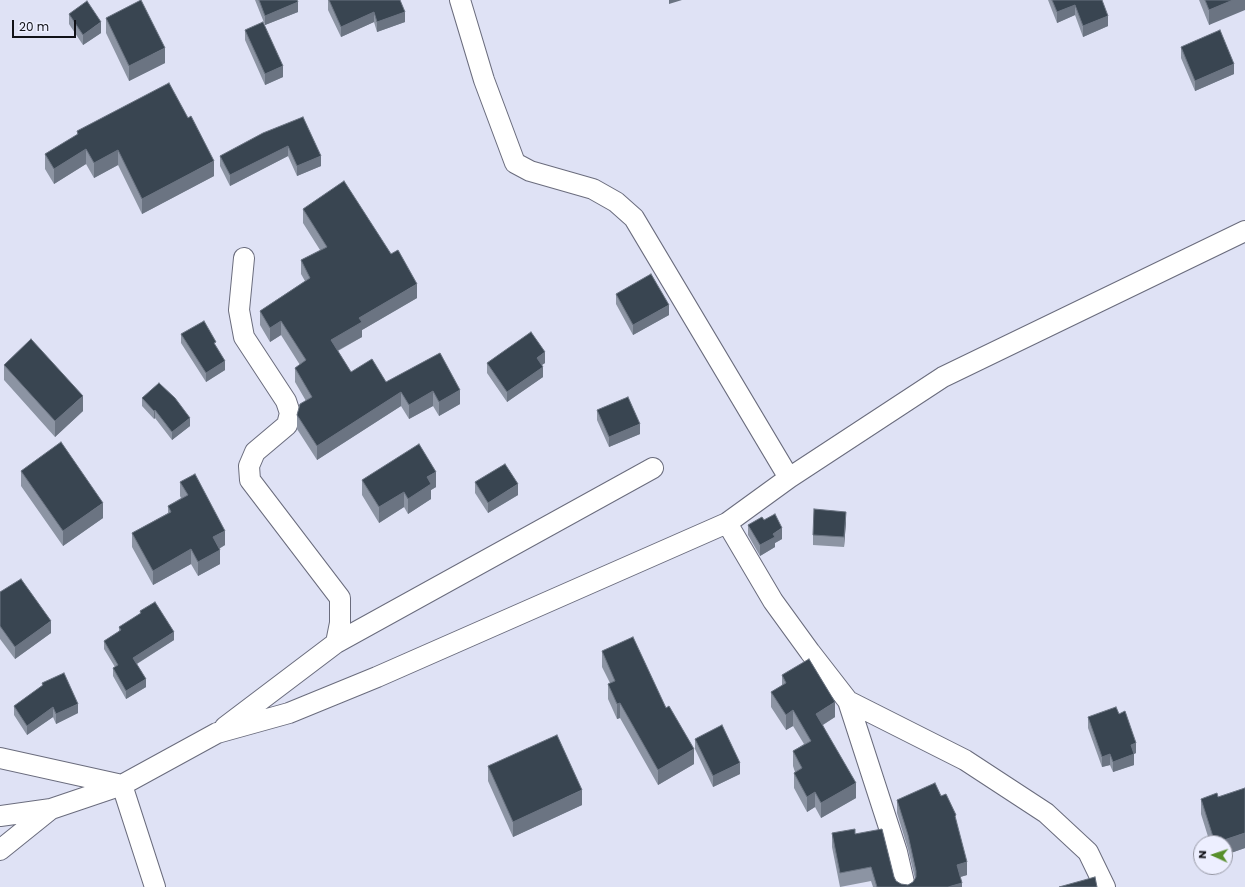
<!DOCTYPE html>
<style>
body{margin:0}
#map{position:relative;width:1245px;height:887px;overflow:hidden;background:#dfe2f5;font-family:Poppins,sans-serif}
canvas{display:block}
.north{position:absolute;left:1193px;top:835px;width:40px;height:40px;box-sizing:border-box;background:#edefff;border:1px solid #9597a3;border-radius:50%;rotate:273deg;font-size:11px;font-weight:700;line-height:16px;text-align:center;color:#111218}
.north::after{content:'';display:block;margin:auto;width:14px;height:18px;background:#578f2b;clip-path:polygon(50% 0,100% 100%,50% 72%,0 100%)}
.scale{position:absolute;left:12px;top:20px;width:64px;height:18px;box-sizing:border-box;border:2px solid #111218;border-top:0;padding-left:5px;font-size:12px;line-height:14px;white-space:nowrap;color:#111218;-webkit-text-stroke:3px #edefff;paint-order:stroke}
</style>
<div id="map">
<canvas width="1245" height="887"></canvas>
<div class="north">N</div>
<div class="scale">20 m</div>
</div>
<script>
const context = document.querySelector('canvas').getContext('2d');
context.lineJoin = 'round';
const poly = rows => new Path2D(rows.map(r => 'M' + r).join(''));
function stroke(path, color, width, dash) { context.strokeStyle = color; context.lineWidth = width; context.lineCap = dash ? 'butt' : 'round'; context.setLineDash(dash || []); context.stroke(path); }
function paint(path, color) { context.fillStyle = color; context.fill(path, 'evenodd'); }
const minor = poly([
 [460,0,484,80,515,163,530,171,593,189,616,202,634,218,789,478],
 [244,258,239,310,244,337,286,401,290,413,287,425,255,452,249,466,250,480,340,598,340,623,336,643],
 [727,523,773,601,810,652,848,701,897,852,905,887],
 [848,701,965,760,1046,813,1088,852,1105,887],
 [225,727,336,643,653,468],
 [0,758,122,785],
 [122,785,155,887],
 [0,816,51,809,122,785,217,733,289,713,377,677,727,523,789,478,943,377,1245,231],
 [0,850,51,809]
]);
const wall = poly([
 [255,0,297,0,298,12,265,25],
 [328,0,400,0,405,22,377,32,374,22,341,37,328,10],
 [1048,0,1102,0,1108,26,1083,37,1075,15,1057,23],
 [1199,0,1245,0,1209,25],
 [69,14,101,33,83,45,69,24],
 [106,18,165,63,129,81,106,33],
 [245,30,283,77,265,85,245,40],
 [1181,47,1234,74,1195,91,1181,58],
 [303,117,321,166,297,176,288,156,230,186,220,166,220,156],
 [77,131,214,176,142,214,118,165,94,178,86,164,54,184,45,169,45,154,77,135],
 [303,209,417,298,362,330,362,337,338,351,351,372,386,382,440,353,460,404,439,416,433,406,409,419,401,406,317,460,297,429,297,415,306,401,295,382,295,368,300,365,281,335,270,342,260,325,260,311,305,281,301,274,301,260,320,250,303,223],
 [616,294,669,315,633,335,616,304],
 [181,334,216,347,225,370,206,382,181,343],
 [487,363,545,363,542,365,543,377,507,402,487,373],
 [4,365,83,411,55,437,4,380],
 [142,398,190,426,172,440,155,418,154,419,142,406],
 [597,410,640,434,609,447,597,420],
 [21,471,103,518,63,546,21,486],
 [362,480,436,487,431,490,431,499,408,514,404,507,379,523,362,495],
 [180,482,225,545,219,549,220,564,198,576,191,564,153,585,132,547,132,533,168,513,168,506,181,498,180,496],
 [475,482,518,495,488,513,475,493],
 [764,520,782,539,775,543,775,547,760,556,748,535,748,525],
 [846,522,844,547,813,545,813,535],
 [0,592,51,633,15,659,0,639],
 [140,611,174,640,137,664,146,687,126,699,113,676,113,668,115,667,104,649,104,641,119,632,119,627,140,614],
 [602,651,666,708,694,764,658,785,620,718,617,719,608,699,608,684,610,683,602,667],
 [782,675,835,717,823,725,856,798,821,818,815,807,807,812,794,788,794,773,795,772,793,766,793,751,804,744,793,726,786,730,771,707,771,692,782,686],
 [42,683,78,713,56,724,53,717,27,735,14,715,14,706,42,686],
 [1119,714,1136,753,1134,754,1134,765,1113,772,1110,765,1102,767,1088,728,1088,717],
 [695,739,740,774,713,787,695,749],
 [488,766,582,805,513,837,488,781],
 [941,796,956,820,967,875,960,877,962,887,873,887,871,881,840,887,832,847,832,833,855,834,894,877,896,881,901,884,908,885,913,882,915,879,908,849,897,813,897,800],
 [1218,797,1245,848,1225,855,1225,843,1210,843,1201,814,1201,799]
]);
const shadedWall = poly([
 [669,0,682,0,669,4],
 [1233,0,1245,0,1245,10,1209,25,1209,10],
 [298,2,298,12,265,25,265,16],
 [1075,5,1075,15,1057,23,1057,12],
 [374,12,374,22,341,37,341,27],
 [405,12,405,22,377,32,377,22],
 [1108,16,1108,26,1083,37,1083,26],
 [101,22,101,33,83,45,83,35],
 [165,48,165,63,129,81,129,66],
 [1234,64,1234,74,1195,91,1195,81],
 [283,66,283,77,265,85,265,74],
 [288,146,288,156,230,186,230,175],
 [86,149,86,164,54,184,54,169],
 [118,150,118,165,94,178,94,163],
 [321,156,321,166,297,176,297,166],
 [214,161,214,176,142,214,142,199],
 [417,284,417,298,362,330,362,337,331,354,331,340,359,318],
 [669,305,669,315,633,335,633,325],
 [281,321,281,335,270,342,270,328],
 [545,352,545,363,537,368,537,358],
 [225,361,225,370,206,382,206,373],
 [543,367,543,377,507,402,507,392],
 [460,390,460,404,439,416,439,402],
 [433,391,433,406,409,419,409,405],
 [401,392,401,406,317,460,317,446],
 [83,396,83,411,55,437,55,421],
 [155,410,155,418,154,419,154,411],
 [190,418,190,426,172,440,172,432],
 [640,424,640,434,609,447,609,437],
 [436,472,436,487,431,490,431,499,408,514,408,499,427,477],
 [518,484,518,495,488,513,488,503],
 [404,492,404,507,379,523,379,507],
 [103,503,103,518,63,546,63,531],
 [846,512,846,522,844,547,844,537],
 [782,528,782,539,775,543,775,547,760,556,760,545,773,534],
 [225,531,225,545,213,552,213,537],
 [191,549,191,564,153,585,153,571],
 [220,550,220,564,198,576,198,562],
 [51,621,51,633,15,659,15,647],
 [174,632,174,640,133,666,133,658],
 [146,679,146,687,126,699,126,691],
 [835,702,835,717,816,729,816,714],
 [620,703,620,718,617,719,617,704],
 [78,704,78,713,56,724,56,714],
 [53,707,53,717,27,735,27,726],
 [793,710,793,726,786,730,786,715],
 [1136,743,1136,753,1131,755,1131,745],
 [694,749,694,764,658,785,658,770],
 [1110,754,1110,765,1102,767,1102,757],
 [1134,754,1134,765,1113,772,1113,762],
 [740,763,740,774,713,787,713,776],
 [856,783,856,798,821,818,821,803],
 [582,790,582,805,513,837,513,822],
 [815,792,815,807,807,812,807,797],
 [1245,833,1245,848,1225,855,1225,843,1216,843],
 [967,862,967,875,957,878,957,865],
 [962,883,962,887,948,887]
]);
const building = poly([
 [141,0,165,48,129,66,106,18,141,0],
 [259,0,297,0,298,2,265,16,259,0],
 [329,0,400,0,405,12,377,22,374,12,341,27,329,0],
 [1052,0,1102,0,1108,16,1083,26,1075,5,1057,12,1052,0],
 [1205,0,1233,0,1209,10,1205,0],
 [87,1,101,22,83,35,69,14,87,1],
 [263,22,283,66,265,74,245,30,263,22],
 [1220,30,1234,64,1195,81,1181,47,1220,30],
 [169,83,188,118,191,116,214,161,142,199,118,150,94,163,86,149,54,169,45,154,78,134,77,131,169,83],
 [303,117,321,156,297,166,288,146,230,175,220,156,263,133,303,117],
 [344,181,391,254,398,250,417,284,359,318,362,322,331,340,351,372,372,359,386,382,440,353,460,390,439,402,433,391,409,405,401,392,317,446,297,415,300,404,312,397,295,368,306,360,281,321,270,328,260,311,310,278,301,260,327,247,303,209,344,181],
 [651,274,669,305,633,325,616,294,651,274],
 [204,321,216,342,214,343,225,361,206,373,181,334,204,321],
 [531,332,545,352,537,358,543,367,507,392,487,363,531,332],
 [31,339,83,396,55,421,4,365,31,339],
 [159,383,175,398,190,418,172,432,155,410,154,411,142,398,159,383],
 [628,397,640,424,609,437,597,410,628,397],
 [61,442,103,503,63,531,21,471,61,442],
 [419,444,436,472,427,477,431,484,408,499,404,492,379,507,362,480,419,444],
 [505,464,518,484,488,503,475,482,505,464],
 [195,474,225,531,213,537,220,550,198,562,191,549,153,571,132,533,171,512,168,506,188,495,180,482,195,474],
 [814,509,846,512,844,537,813,535,814,509],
 [775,514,782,528,773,534,775,537,760,545,748,525,762,517,764,520,775,514],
 [21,579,51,621,15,647,0,626,0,592,21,579],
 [155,602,174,632,133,658,146,679,126,691,113,668,118,665,104,641,121,630,119,627,141,613,140,611,155,602],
 [633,637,666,708,669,706,694,749,658,770,620,703,617,704,608,684,615,681,602,651,633,637],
 [809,659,835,702,816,714,856,783,821,803,815,792,807,797,794,773,802,768,793,751,811,741,793,710,786,715,771,692,786,683,782,675,809,659],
 [64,673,78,704,56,714,53,707,27,726,14,706,43,685,42,683,64,673],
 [1116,707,1119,714,1125,711,1136,743,1131,745,1134,754,1113,762,1110,754,1102,757,1088,717,1116,707],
 [722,725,740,763,713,776,695,739,722,725],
 [557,735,582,790,513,822,488,766,557,735],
 [935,783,941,796,946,794,956,815,955,816,967,862,957,865,962,883,948,887,877,887,871,867,840,873,832,833,855,829,855,834,882,829,894,877,896,881,901,884,908,885,913,882,916,877,916,871,908,835,897,800,935,783],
 [1245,788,1245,833,1215,843,1201,799,1217,793,1218,797,1245,788],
 [1095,877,1097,887,1059,887,1095,877]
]);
stroke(minor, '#6a6c7d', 22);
stroke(minor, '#fff', 20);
paint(wall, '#8c94a3');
paint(shadedWall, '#6b7482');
paint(building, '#394551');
stroke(building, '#6b7482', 1);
</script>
